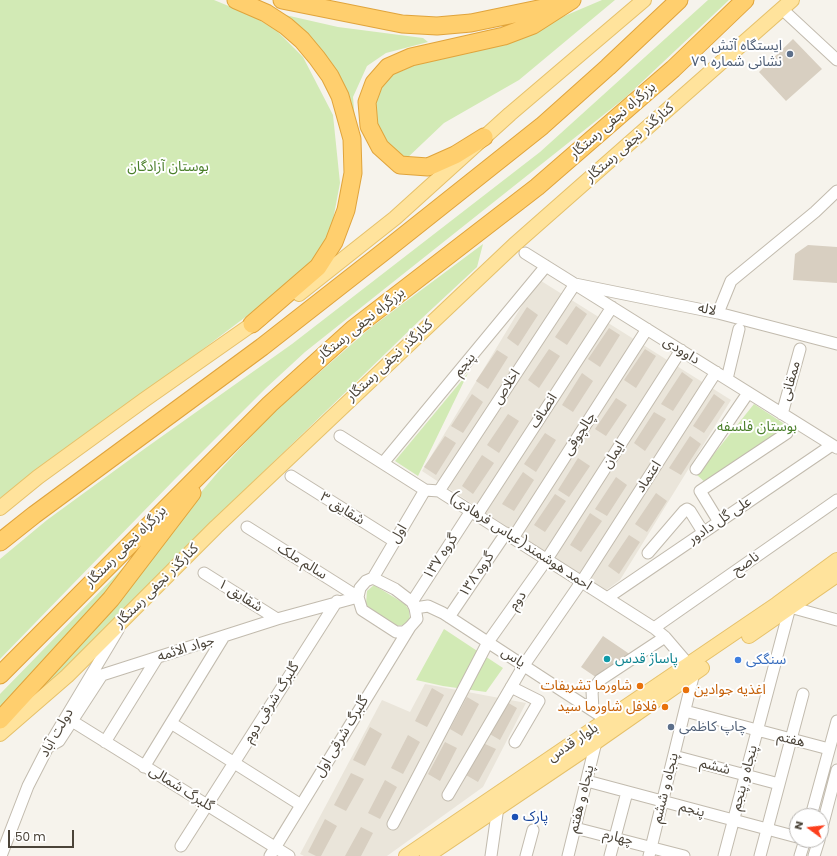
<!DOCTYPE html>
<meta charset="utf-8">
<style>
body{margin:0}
#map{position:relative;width:837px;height:856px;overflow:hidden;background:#f6f3ec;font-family:Poppins,sans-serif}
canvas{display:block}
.north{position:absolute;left:789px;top:808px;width:40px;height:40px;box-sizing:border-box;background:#fff;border:1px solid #b7b4b0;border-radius:50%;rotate:285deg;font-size:11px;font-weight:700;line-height:16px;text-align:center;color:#4b4439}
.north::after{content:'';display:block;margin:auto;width:14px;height:18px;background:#fc3f1d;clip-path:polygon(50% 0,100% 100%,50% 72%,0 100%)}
.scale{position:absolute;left:8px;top:830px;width:66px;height:18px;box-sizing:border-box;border:2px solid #4b4439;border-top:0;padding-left:5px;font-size:12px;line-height:14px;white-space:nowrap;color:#4b4439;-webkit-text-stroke:3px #fff;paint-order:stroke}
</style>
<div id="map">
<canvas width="837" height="856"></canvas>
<div class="north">N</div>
<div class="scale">50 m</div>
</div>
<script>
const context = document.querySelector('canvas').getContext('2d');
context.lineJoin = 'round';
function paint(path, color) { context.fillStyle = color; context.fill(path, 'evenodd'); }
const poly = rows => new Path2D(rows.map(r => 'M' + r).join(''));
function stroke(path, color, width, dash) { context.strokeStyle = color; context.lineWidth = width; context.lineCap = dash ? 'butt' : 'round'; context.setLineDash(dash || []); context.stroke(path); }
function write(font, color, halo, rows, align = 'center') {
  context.font = font + ' Poppins,"Noto Sans Arabic",sans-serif'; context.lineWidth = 4; context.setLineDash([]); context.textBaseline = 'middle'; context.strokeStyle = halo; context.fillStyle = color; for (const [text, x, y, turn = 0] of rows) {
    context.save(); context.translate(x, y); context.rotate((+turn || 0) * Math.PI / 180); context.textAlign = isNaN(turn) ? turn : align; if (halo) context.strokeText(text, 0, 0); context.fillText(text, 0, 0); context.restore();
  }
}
const residential = poly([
 [538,279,731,400,620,580,605,591,422,471],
 [425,684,526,703,483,787,387,856,304,856,300,854,382,700,410,712]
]);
const green = poly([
 [0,0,214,0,253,16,277,31,303,57,333,115,340,183,330,236,317,263,68,451,0,498],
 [602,0,615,0,519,80,444,123,404,161,383,142,372,121,371,97,381,78,415,61,501,43],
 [708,0,729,0,626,97,305,352,266,388,175,479,0,659,0,559,47,520,147,447,292,344,540,152],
 [272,12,338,27,423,38,428,42,386,53,367,66,353,97,355,122,337,78],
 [483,244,477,267,420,320,194,539,49,685,20,705,219,471,271,415,369,329],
 [468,373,418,476,395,461],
 [754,404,789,427,707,484,697,475],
 [157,533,0,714,0,694],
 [374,585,405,604,409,610,410,620,405,625,396,626,368,608,366,604,367,591],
 [444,629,503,668,486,692,443,686,416,680]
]);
const building = poly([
 [793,39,822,69,786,101,759,72],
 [808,245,837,247,837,283,793,280,795,254],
 [576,306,587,314,567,345,555,337],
 [527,307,538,315,518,346,507,338],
 [609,328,620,335,600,367,588,359],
 [549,349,560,356,539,388,528,380],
 [645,349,656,356,636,388,624,380],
 [497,350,508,357,488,389,476,381],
 [682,372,693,380,673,411,661,404],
 [582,373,593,381,573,412,562,405],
 [472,394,483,402,463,433,451,426],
 [714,394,725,402,704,433,693,426],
 [616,398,627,405,606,436,595,429],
 [654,412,666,419,645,451,634,443],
 [508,414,519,421,499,453,487,445],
 [545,433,556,440,536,472,524,464],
 [445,436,456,443,436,475,424,467],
 [690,436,701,444,681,475,669,468],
 [482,455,494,463,473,494,462,486],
 [578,458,590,466,569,497,558,490],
 [523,472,534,480,514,511,502,504],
 [616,477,627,485,607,516,595,509],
 [656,493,667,501,647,532,635,524],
 [555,494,566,501,545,532,534,525],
 [590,513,602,521,581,552,570,545],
 [629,535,640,542,619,574,608,566],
 [603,636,631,655,600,680,581,667],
 [432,688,444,695,427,727,415,721],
 [467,697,479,704,462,736,450,729],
 [505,701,517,708,500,740,488,733],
 [370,727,382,734,365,766,353,760],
 [408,735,420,742,403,774,391,768],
 [445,742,457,748,440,781,428,774],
 [483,743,496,749,478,782,466,775],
 [351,773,364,779,346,811,334,805],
 [385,780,397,787,380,819,368,813],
 [325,819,337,826,321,856,316,856,308,852],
 [361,827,373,833,361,856,345,856]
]);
const minor = poly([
 [782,9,837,60],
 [525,253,837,448],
 [718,313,731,281,815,212,837,191],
 [727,379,739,329],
 [782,414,800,349],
 [340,436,425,490,439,491,654,628,665,637,689,665,694,673,649,856],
 [383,463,546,266],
 [696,469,748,393],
 [291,476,394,541],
 [439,491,575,284,718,313,837,344],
 [477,515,612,307],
 [719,522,700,491,787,433],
 [247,527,358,597],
 [513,538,647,329],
 [648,553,684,511,687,509,690,511,703,532],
 [204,573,277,619],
 [373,578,395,589,412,602,415,608,417,619,410,627,404,632,396,632,362,610,358,597,360,588,366,581,373,578],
 [373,578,425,490],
 [607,598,832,445],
 [412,602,471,511],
 [415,608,428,606,443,613,607,720],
 [449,617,506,533],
 [654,628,837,500],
 [511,687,539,701,515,742],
 [593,711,592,691,600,680,665,637],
 [685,711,829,749],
 [72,721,289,856],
 [171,723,301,805],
 [105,742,157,658],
 [48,747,59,741,102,675,277,619,358,597],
 [674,756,779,784],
 [144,767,223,638],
 [587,781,797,837],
 [448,795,524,665,582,581,716,372],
 [811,816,837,721],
 [393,824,488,642,547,559,681,350],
 [575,828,684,856],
 [821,831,837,770],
 [181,846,337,601],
 [1,856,28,786,48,747,118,630],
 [270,856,410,627],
 [491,856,498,807],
 [526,856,533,830],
 [568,856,596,742],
 [610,856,627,792],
 [724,856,790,607,837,620],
 [760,856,803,694],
 [800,856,805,840],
 [814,856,819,840]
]);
const major = poly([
 [299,294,395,218,510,114,644,0],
 [0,508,38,477,144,400,261,318],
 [749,636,837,575],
 [0,734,67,676,216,527,514,245,792,0],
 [406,856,777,604,837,560],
 [427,856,596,742,702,668]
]);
const highway = poly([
 [236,0,266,13,286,26,302,40,317,58,330,76,340,96,352,139,353,173,346,210,334,242,318,267,252,324],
 [282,0,402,24,437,26,471,23,553,6],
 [484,137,455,155,428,167,400,165,380,147,369,126,367,102,374,83,388,67,411,57,504,36,533,25,572,0],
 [0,542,34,515,262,347,386,250,542,126,608,67,679,0],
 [0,675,270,404,353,329,537,187,673,69,745,0],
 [0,720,111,599,192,493]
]);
const markers = [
 [790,54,4,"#5c6f8a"],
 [607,659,4,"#0f9aa8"],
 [738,660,4,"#3f7fe0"],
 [640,686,4,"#e8710a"],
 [686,690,4,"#e8710a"],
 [665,707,4,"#e8710a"],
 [671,727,4,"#5c6f8a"],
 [515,817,4,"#1a4fb4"]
];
const serviceNames = [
 ["ایستگاه آتش",782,46],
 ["نشانی شماره ۷۹",782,62],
 ["چاپ كاظمى",679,727,"left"]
];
const streetNames = [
 ["بزرگراه نجفی رستگار",613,121,-41],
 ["کنارگذر نجفی رستگار",630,143,-41],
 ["لاله",707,310,12],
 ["بزرگراه نجفی رستگار",361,325,-39],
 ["داوودی",681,351,32],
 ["کنارگذر نجفی رستگار",390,361,-43],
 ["پنجم",465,365,-50],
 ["ممقانی",791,381,-74],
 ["اخلاص",507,387,-57],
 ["انصاف",544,411,-57],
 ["چالچوقی",580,434,-57],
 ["ایمان",614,455,-57],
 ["اعتماد",649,477,-57],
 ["شقایق ۳",342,509,32],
 ["علی گل دادور",720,521,-34],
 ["اول",399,534,-59],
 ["احمد هوشمند(عباس فرهادی)",520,542,33],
 ["بزرگراه نجفی رستگار",126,547,-45],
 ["گروه ۱۳۷",441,557,-57],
 ["سالم ملک",302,562,32],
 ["ناصح",746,564,-35],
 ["گروه ۱۳۸",477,575,-56],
 ["کنارگذر نجفی رستگار",157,586,-45],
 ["شقایق ۱",240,596,32],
 ["دوم",518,601,-55],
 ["جواد الائمه",186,649,-17],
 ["یاس",513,658,33],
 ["گلبرگ شرقی دوم",272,703,-58],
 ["دولت آباد",57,733,-60],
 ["گلبرگ شرقی اول",342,737,-59],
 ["هفتم",791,740,14],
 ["بلوار قدس",573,743,-34],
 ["ششم",715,767,15],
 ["پنجاه و پنجم",745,778,-75],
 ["پنجاه و ششم",666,788,-76],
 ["گلبرگ شمالی",181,789,32],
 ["پنجاه و هفتم",582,799,-76],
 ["پنجم",692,810,15],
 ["چهارم",618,838,14]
];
const parkNames = [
 ["بوستان آزادگان",168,167],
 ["بوستان فلسفه",757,427]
];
const cultureNames = [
 ["پاساژ قدس",615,659]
];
const shopNames = [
 ["سنگکی",746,660]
];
const foodNames = [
 ["شاورما تشریفات",632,686],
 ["اغذیه جوادین",694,690,"left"],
 ["فلافل شاورما سید",657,707]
];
const transitNames = [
 ["پارک",523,817]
];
paint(residential, '#eae5da');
paint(green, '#d2eab5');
paint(building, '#d8cfc1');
stroke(minor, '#c2bbae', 13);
stroke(major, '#e6c16a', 16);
stroke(highway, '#e0a43c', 19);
stroke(minor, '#fff', 11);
stroke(major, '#ffe39c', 14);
stroke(highway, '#ffcf6e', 17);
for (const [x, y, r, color] of markers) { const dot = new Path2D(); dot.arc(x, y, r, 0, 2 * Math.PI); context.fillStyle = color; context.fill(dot); stroke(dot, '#fff', 1.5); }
write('14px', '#4e5e75', '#fff', serviceNames, 'right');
write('14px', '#4b4439', '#fff', streetNames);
write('14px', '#4a7f2a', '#fff', parkNames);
write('14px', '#0d838f', '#fff', cultureNames, 'left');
write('14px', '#366cbe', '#fff', shopNames, 'left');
write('14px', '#c56008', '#fff', foodNames, 'right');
write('14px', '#164399', '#fff', transitNames, 'left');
</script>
